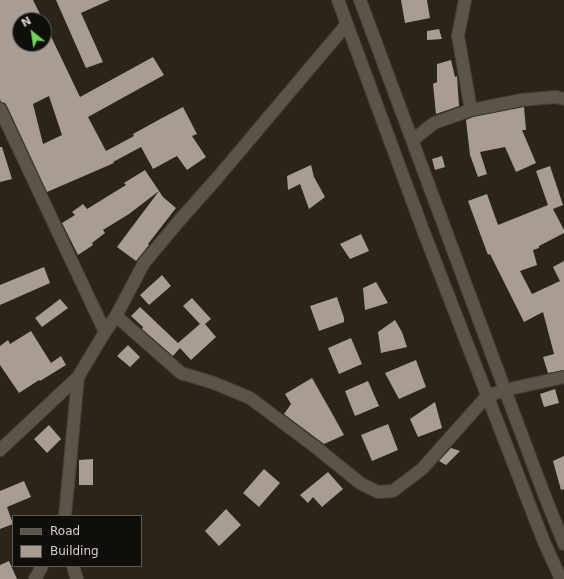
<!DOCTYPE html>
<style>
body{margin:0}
#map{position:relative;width:564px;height:579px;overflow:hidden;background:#2a241a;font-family:"DejaVu Sans",sans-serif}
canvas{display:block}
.legend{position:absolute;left:12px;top:515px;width:130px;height:52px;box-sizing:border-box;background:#100e09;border:1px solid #5e5c56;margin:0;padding:5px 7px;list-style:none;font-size:12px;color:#d4d0ca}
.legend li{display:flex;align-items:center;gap:8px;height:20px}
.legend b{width:20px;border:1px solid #5e5c56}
.north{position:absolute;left:12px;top:12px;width:40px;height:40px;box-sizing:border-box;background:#100e09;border:1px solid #5e5c56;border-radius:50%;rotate:330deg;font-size:11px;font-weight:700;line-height:16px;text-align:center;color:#d4d0ca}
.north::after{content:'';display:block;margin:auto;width:14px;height:18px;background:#71d35e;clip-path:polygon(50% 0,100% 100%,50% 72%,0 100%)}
</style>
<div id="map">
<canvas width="564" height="579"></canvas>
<ul class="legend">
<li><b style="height:5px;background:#5b5449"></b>Road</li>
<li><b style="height:11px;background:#a99c93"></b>Building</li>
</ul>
<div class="north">N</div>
</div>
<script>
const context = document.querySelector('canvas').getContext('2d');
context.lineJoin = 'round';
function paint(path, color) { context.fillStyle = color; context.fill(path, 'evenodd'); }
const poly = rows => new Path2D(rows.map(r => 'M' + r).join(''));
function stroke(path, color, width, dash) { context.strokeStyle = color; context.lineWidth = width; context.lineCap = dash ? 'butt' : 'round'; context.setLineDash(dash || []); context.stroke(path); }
const building = poly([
 [0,0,33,0,43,20,20,20,20,44,44,44,44,22,80,97,153,57,164,75,88,117,106,151,134,136,133,134,162,118,183,107,197,134,192,136,206,157,187,170,177,156,153,169,141,147,113,162,114,163,47,192,7,106,5,103,1,102,0,99],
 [49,96,62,135,43,144,33,104],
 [56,0,110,0,81,13,103,62,86,68],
 [401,0,427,0,430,18,405,23],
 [439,29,442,39,427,40,427,31],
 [451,60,455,77,457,76,459,106,436,114,433,84,437,82,437,64],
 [524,107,526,130,522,130,536,163,516,172,505,147,480,152,487,174,478,177,470,155,466,120,473,117],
 [0,147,2,147,12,179,0,182],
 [442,156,445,167,435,170,432,159],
 [311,165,314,177,325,197,309,209,300,184,288,190,287,176],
 [550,166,563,205,553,209,564,230,564,233,539,246,539,248,533,250,537,265,520,271,532,294,560,281,553,267,564,261,564,370,548,373,543,357,554,354,543,312,524,322,490,254,488,255,468,201,487,194,498,225,548,205,536,171],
 [145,170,159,191,129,214,103,230,105,233,92,243,93,245,78,255,62,223,75,215,72,212,83,204,87,209,126,185,124,183],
 [159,191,163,197,176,208,148,244,149,245,136,261,117,247],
 [361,234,369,251,350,259,340,244],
 [44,267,50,283,0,305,0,285],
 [162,275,171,286,149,305,140,295],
 [376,282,388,303,365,310,363,288],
 [337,297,344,318,344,322,319,331,310,306],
 [192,298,211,319,205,324,216,337,191,360,180,348,173,356,142,329,143,327,131,316,140,307,178,343,200,324,183,306],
 [60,299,68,308,42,327,35,318],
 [395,320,402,332,407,347,381,353,378,332],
 [31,331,51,363,61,356,66,365,40,381,39,380,19,393,0,365,0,346,8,340,10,344],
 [351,338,362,364,339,374,328,348],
 [128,345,140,357,130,367,117,356],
 [416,360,426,387,399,399,385,373],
 [312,378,333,415,344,435,324,444,284,414,291,404,285,394],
 [368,381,379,406,355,416,345,391],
 [555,389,559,403,544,407,540,394],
 [435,402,442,428,418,437,410,419],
 [388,424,398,450,372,461,361,435],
 [49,425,61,439,47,453,34,439],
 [451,448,460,451,446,465,439,461],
 [564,456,564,489,561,490,553,461],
 [93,459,93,485,79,485,79,460],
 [264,469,280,483,259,507,243,493],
 [328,472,343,489,322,507,313,497,308,503,300,495],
 [24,481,31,497,7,507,13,524,0,529,0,491],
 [226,509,241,525,219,546,205,531],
 [9,561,17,579,0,579,0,565]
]);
const minor = poly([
 [338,0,423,230,544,542,561,579],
 [360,0,505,390,544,494,564,544],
 [465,0,458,36,471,110],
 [0,109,105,332],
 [413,140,434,123,471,110,521,100,556,97,564,99],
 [116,316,181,373,214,383,250,398,318,449,360,483,378,492,393,491,422,469,487,396,505,390,564,377],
 [0,450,78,377,105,332,116,316,144,263,179,221,218,177,347,24],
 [65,516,78,377],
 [73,566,75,573,77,579],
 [35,579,42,566]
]);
paint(building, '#a99c93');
stroke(minor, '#454038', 14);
stroke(minor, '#5b5449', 12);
</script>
